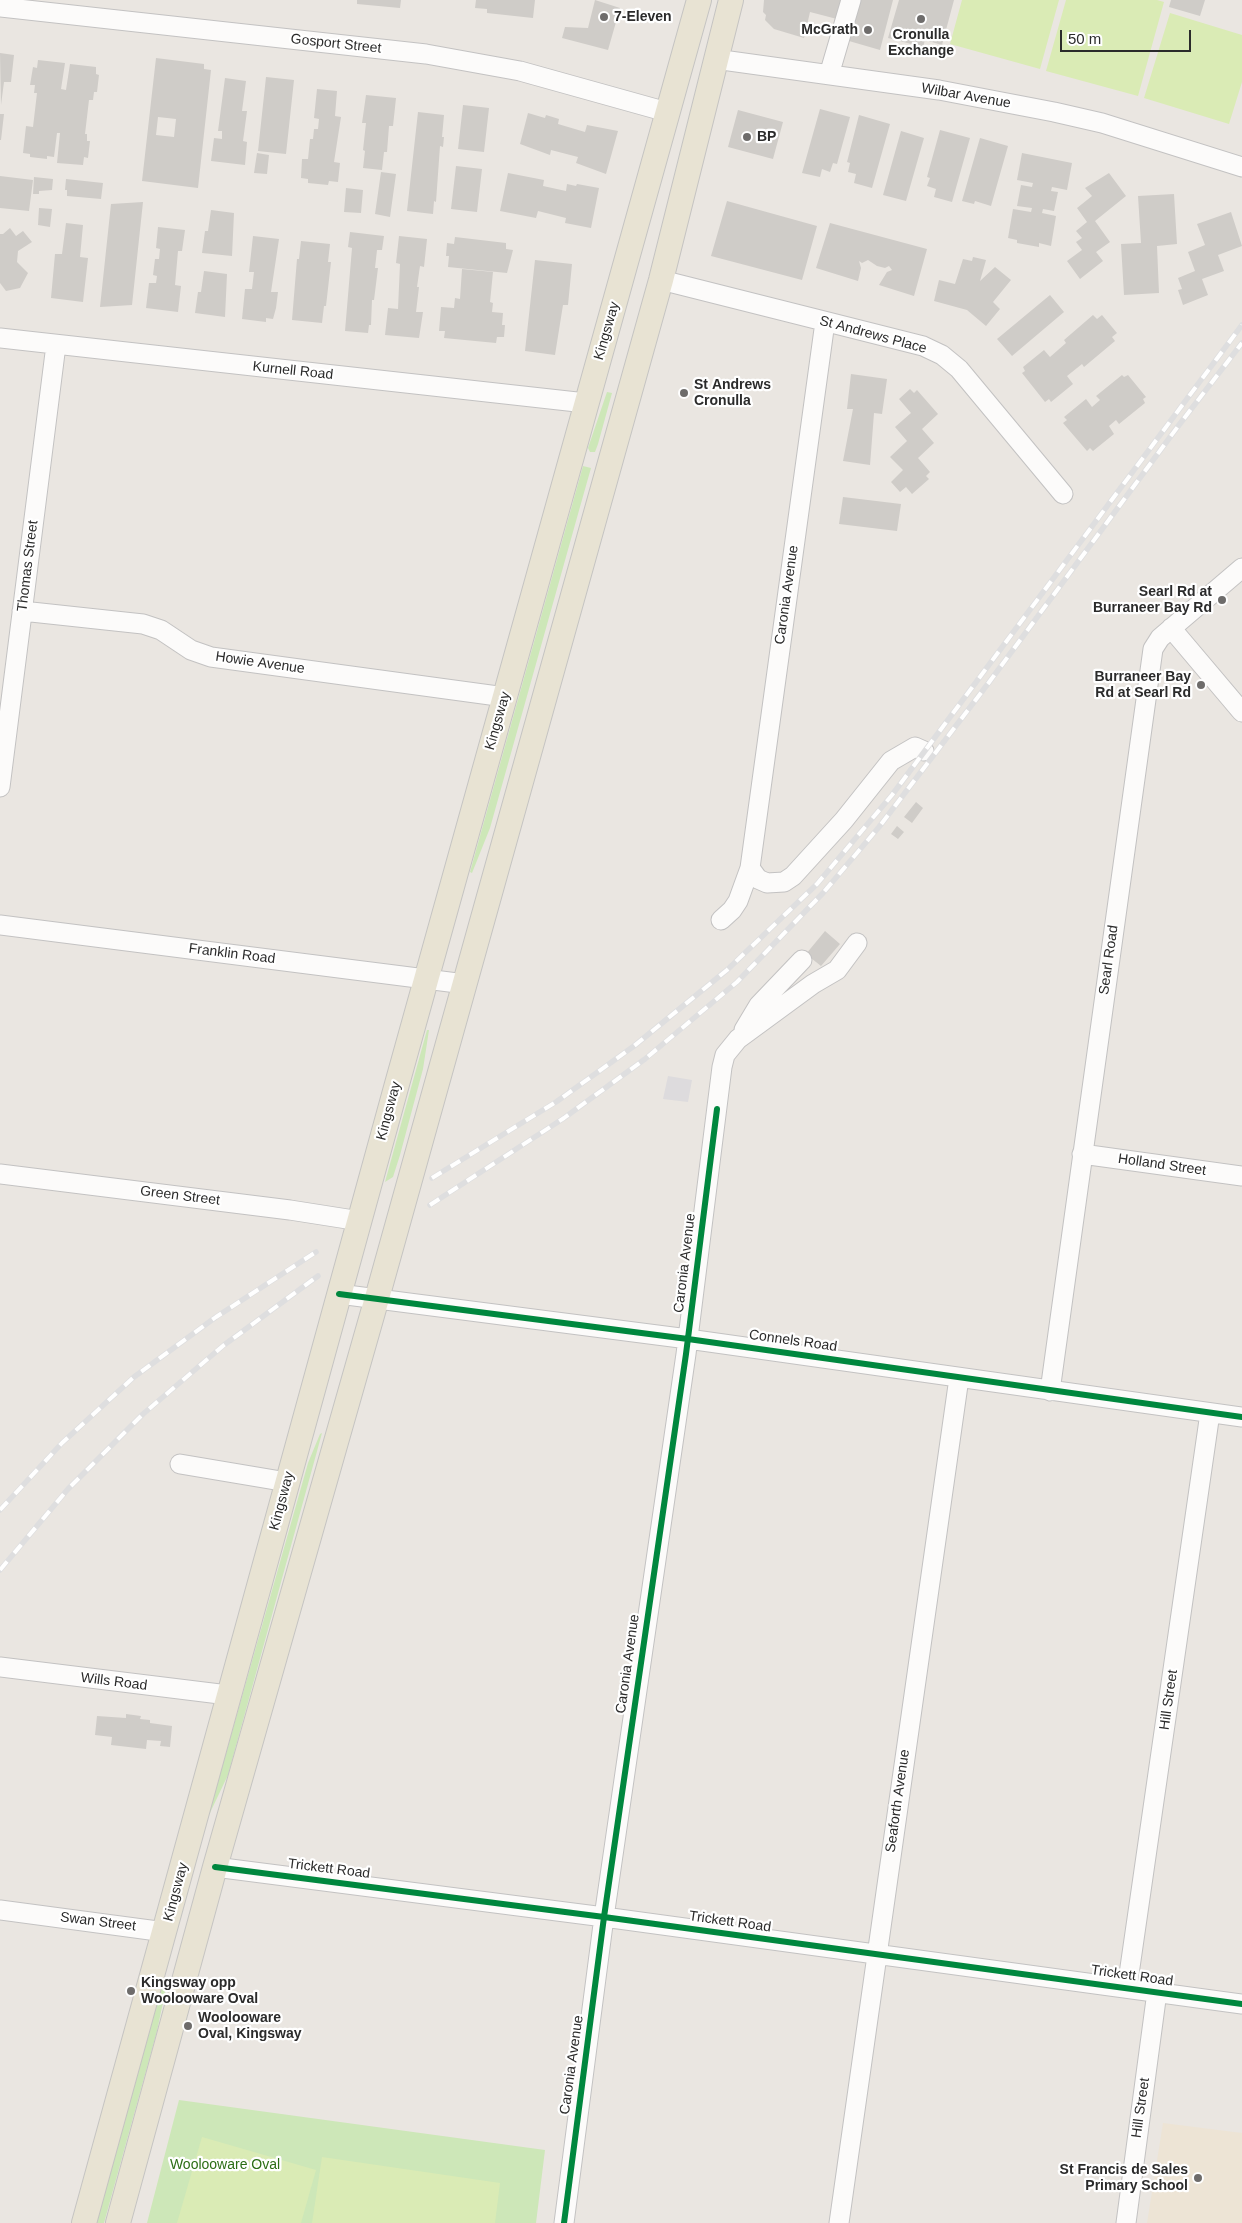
<!DOCTYPE html>
<style>
body{margin:0}
#map{position:relative;width:1242px;height:2223px;overflow:hidden;background:#eae6e1;font-family:Arial,sans-serif}
canvas{display:block}
.scale{position:absolute;left:1060px;top:30px;width:131px;height:22px;box-sizing:border-box;border:2px solid #2b2b2b;border-top:0;padding-left:6px;font-size:15px;line-height:18px;white-space:nowrap;color:#2b2b2b;-webkit-text-stroke:4px #fff;paint-order:stroke}
</style>
<div id="map">
<canvas width="1242" height="2223"></canvas>
<div class="scale">50 m</div>
</div>
<script>
const context = document.querySelector('canvas').getContext('2d');
context.lineJoin = 'round';
function paint(path, color) { context.fillStyle = color; context.fill(path, 'evenodd'); }
const poly = rows => new Path2D(rows.map(r => 'M' + r).join(''));
function stroke(path, color, width, dash) { context.strokeStyle = color; context.lineWidth = width; context.lineCap = dash ? 'butt' : 'round'; context.setLineDash(dash || []); context.stroke(path); }
function write(font, color, halo, rows, align = 'center') {
  context.font = font + ' Arial,sans-serif'; context.lineWidth = 4.5; context.setLineDash([]); context.textBaseline = 'middle'; context.strokeStyle = halo; context.fillStyle = color; for (const [text, x, y, turn = 0] of rows) {
    context.save(); context.translate(x, y); context.rotate((+turn || 0) * Math.PI / 180); context.textAlign = isNaN(turn) ? turn : align; if (halo) context.strokeText(text, 0, 0); context.fillText(text, 0, 0); context.restore();
  }
}
const industrial = poly([
 [668,1076,692,1080,688,1102,663,1099]
]);
const education = poly([
 [1163,2123,1242,2133,1242,2223,1147,2223]
]);
const green = poly([
 [607,392,612,393,598,444,595,452,590,452,588,448],
 [583,466,591,468,578,514,490,828,472,873,470,872],
 [427,1030,429,1030,423,1069,400,1155,393,1177,385,1182],
 [322,1433,228,1775,208,1817,308,1463,320,1434],
 [164,1978,167,1978,166,1988,157,2031,104,2223,94,2223],
 [179,2100,545,2150,536,2223,147,2223]
]);
const pitch = poly([
 [962,0,1059,0,1040,69,950,44],
 [1066,0,1157,0,1164,2,1138,96,1046,71],
 [1170,13,1242,35,1242,82,1229,124,1144,98],
 [202,2137,316,2170,301,2223,177,2223],
 [322,2157,500,2183,495,2223,312,2223]
]);
const building = poly([
 [357,0,401,0,400,8,357,4],
 [476,0,535,0,533,18,487,13,487,9,475,8],
 [595,0,620,8,608,50,562,38,565,27,588,28],
 [764,0,843,0,837,19,810,12,804,38,774,29,765,20,766,15,763,12],
 [860,0,893,0,880,50,849,41],
 [899,0,954,0,942,45,925,40,923,47,888,38],
 [1171,0,1205,0,1200,16,1169,7],
 [0,53,14,55,11,82,4,82,1,105],
 [156,58,204,64,204,69,211,70,198,188,142,181],
 [158,117,176,119,174,137,156,135],
 [38,60,65,63,61,89,66,90,70,64,96,67,96,74,99,75,97,92,94,92,93,100,89,100,85,134,87,134,87,141,90,141,88,158,84,157,83,165,57,163,60,133,57,133,54,157,47,156,47,159,30,157,30,154,23,153,26,126,33,127,37,93,34,93,35,85,30,85,33,67,37,68],
 [266,77,294,80,286,154,258,151],
 [225,78,246,81,242,111,247,111,243,141,247,142,245,165,211,161,214,138,222,139,222,131,218,131],
 [317,89,337,91,335,116,341,117,334,162,340,163,338,182,329,181,328,185,308,183,308,179,301,178,302,159,308,159,310,139,313,139,314,129,318,129,319,119,314,118],
 [366,95,396,98,393,126,389,126,387,152,384,152,382,170,363,168,365,151,363,150,366,123,362,123],
 [463,105,489,108,484,152,458,149],
 [820,109,850,117,837,164,833,163,830,172,822,169,820,177,802,173],
 [738,110,783,122,773,159,728,147],
 [418,112,444,115,442,137,444,137,443,147,440,146,436,202,434,201,433,214,407,211],
 [528,113,545,118,546,115,559,119,558,124,585,132,587,125,618,131,606,174,576,163,578,157,551,150,550,155,520,144],
 [0,114,4,114,1,140,0,140],
 [859,115,890,124,872,188,854,183,856,174,848,172,850,163,847,162],
 [940,130,970,138,952,202,934,197,936,189,927,186,930,178,927,177],
 [901,131,924,138,906,201,883,195],
 [980,138,1008,146,991,206,975,201,974,204,962,201],
 [257,153,269,155,267,174,254,173],
 [1022,153,1072,163,1067,190,1052,187,1051,191,1058,192,1054,211,1043,209,1042,213,1056,216,1051,246,1039,243,1039,247,1017,243,1017,240,1008,238,1013,209,1031,212,1032,208,1017,206,1021,185,1032,187,1033,183,1017,180],
 [456,166,482,169,477,212,451,209],
 [381,172,396,174,390,217,375,214],
 [508,173,544,180,543,186,566,191,567,184,576,186,577,184,599,188,591,228,565,223,566,218,538,211,536,218,500,211],
 [1109,173,1126,196,1095,221,1110,242,1096,252,1103,261,1080,279,1067,261,1082,250,1076,242,1082,238,1076,231,1087,222,1077,208,1092,196,1085,188],
 [0,176,33,180,29,211,0,208],
 [34,177,53,179,52,190,39,191,39,194,33,194],
 [66,179,103,183,101,199,67,196,67,190,65,190],
 [346,188,363,190,361,213,344,212],
 [1174,194,1177,244,1157,246,1159,293,1124,295,1121,244,1141,243,1138,196],
 [727,201,817,226,802,280,711,256],
 [143,202,132,305,100,307,111,204],
 [39,208,52,209,50,227,38,225],
 [211,210,234,213,232,256,202,253,205,231,208,231],
 [1231,212,1242,246,1218,255,1224,271,1202,279,1208,295,1183,305,1178,290,1182,289,1178,278,1195,271,1188,252,1205,245,1197,224],
 [66,223,83,225,80,257,88,258,83,302,51,298,55,254,62,254],
 [830,223,927,249,914,296,879,285,887,272,892,270,889,266,885,268,877,266,868,260,862,263,859,261,861,268,858,281,816,268],
 [158,227,185,230,182,251,178,251,175,285,181,286,178,312,146,308,149,283,156,283,157,276,153,275,155,259,159,259,160,249,156,248],
 [10,228,16,236,23,231,32,242,18,251,17,262,28,273,20,288,6,291,0,283,0,234,3,234],
 [350,232,384,236,382,250,377,250,375,268,378,268,374,300,372,300,371,325,369,325,368,333,345,331,352,248,348,247],
 [253,236,279,239,271,292,278,292,276,308,273,319,266,318,266,322,242,319,245,289,252,289,254,272,249,272],
 [399,236,427,239,424,267,420,266,417,287,419,287,416,312,423,312,419,338,385,335,388,308,398,309,400,264,396,263],
 [455,237,506,243,506,249,513,250,507,273,448,267,449,256,446,256,447,243,454,244],
 [301,241,330,244,328,262,331,262,326,306,324,306,322,323,292,320,297,259,299,259],
 [973,257,986,260,980,281,995,267,1011,280,993,302,1000,309,986,326,967,310,934,301,939,280,955,284,963,259,972,261],
 [535,260,572,264,568,305,563,305,555,355,525,351],
 [462,269,493,272,490,302,493,303,492,312,503,313,502,325,505,325,504,337,497,337,496,343,444,338,445,331,439,331,441,307,454,308,455,298,460,299],
 [204,271,227,274,225,317,195,313,198,292,201,292],
 [1050,295,1064,312,1012,356,997,339],
 [1093,315,1097,319,1102,315,1117,333,1112,337,1115,341,1084,367,1082,364,1067,376,1073,384,1051,402,1049,399,1045,402,1022,373,1025,371,1023,367,1044,350,1050,357,1066,343,1064,340],
 [851,374,887,379,882,414,874,413,870,465,843,461,853,409,847,409],
 [1122,375,1124,377,1128,375,1146,397,1143,399,1145,403,1119,424,1116,420,1109,426,1114,434,1093,451,1090,448,1087,451,1063,423,1067,420,1064,417,1086,399,1092,407,1100,400,1096,396],
 [910,389,914,393,917,390,938,414,922,429,934,443,918,458,930,472,926,476,929,479,912,494,906,487,900,492,891,482,903,470,890,457,907,441,895,427,911,413,899,399],
 [843,497,901,504,897,531,839,524],
 [916,802,923,808,912,823,904,817],
 [897,826,904,832,898,839,891,834],
 [825,931,840,944,821,966,806,954],
 [126,1714,141,1716,140,1719,150,1720,150,1723,172,1726,170,1747,160,1746,161,1741,147,1740,146,1749,111,1745,112,1737,95,1735,97,1716,126,1718]
]);
const minor = poly([
 [0,7,426,54,520,71,667,112],
 [715,59,939,90,1054,112,1102,123,1242,167],
 [829,75,851,0],
 [661,280,923,346,942,355,959,369,1063,494],
 [0,338,586,403],
 [22,611,143,624,161,630,191,650,211,657,505,697],
 [1171,628,1242,712],
 [0,787,56,345],
 [750,868,758,879,767,883,784,882,793,876,844,820,891,761,915,747,924,751],
 [721,920,732,910,738,901,750,868,825,322],
 [0,925,465,984],
 [744,1030,759,1005,802,960],
 [1082,1154,1242,1176],
 [0,1174,290,1210,360,1221],
 [339,1294,688,1339,1242,1417],
 [1050,1391,1153,649,1160,638,1242,568],
 [180,1464,287,1482],
 [0,1667,228,1695],
 [215,1867,604,1917,1242,2004],
 [0,1910,165,1932],
 [1127,1988,1210,1413],
 [564,2223,604,1917,686,1354,722,1067,725,1055,738,1039,813,984,837,970,857,943],
 [839,2223,959,1378],
 [1126,2223,1157,1992]
]);
const major = poly([
 [84,2223,397,1084,699,0],
 [118,2223,215,1867,377,1298,661,280,731,0]
]);
const rail = poly([
 [432,1178,556,1102,634,1046,727,970,817,884,892,795,1242,325],
 [430,1205,564,1118,645,1059,737,982,823,893,879,827,990,681,1179,425,1242,343],
 [0,1510,62,1443,134,1377,216,1317,316,1252],
 [0,1570,68,1489,143,1414,224,1345,318,1276]
]);
const cycleway = poly([
 [339,1294,688,1339,1242,1417],
 [215,1867,604,1917,1242,2004],
 [564,2223,604,1917,686,1354,717,1109]
]);
const markers = [
 [604,17,5,"#6e6c6b"],
 [921,19,5,"#6e6c6b"],
 [868,30,5,"#6e6c6b"],
 [747,137,5,"#6e6c6b"],
 [684,393,5,"#6e6c6b"],
 [1222,600,5,"#6e6c6b"],
 [1201,685,5,"#6e6c6b"],
 [131,1991,5,"#6e6c6b"],
 [188,2026,5,"#6e6c6b"],
 [1198,2178,5,"#6e6c6b"]
];
const poiNames = [
 ["7-Eleven",614,17],
 ["McGrath",858,30,"right"],
 ["Cronulla",921,35,"center"],
 ["Exchange",921,51,"center"],
 ["BP",757,137],
 ["St Andrews",694,385],
 ["Cronulla",694,401],
 ["Searl Rd at",1212,592,"right"],
 ["Burraneer Bay Rd",1212,608,"right"],
 ["Burraneer Bay",1191,677,"right"],
 ["Rd at Searl Rd",1191,693,"right"],
 ["Kingsway opp",141,1983],
 ["Woolooware Oval",141,1999],
 ["Woolooware",198,2018],
 ["Oval, Kingsway",198,2034],
 ["St Francis de Sales",1188,2170,"right"],
 ["Primary School",1188,2186,"right"]
];
const streetNames = [
 ["Gosport Street",336,44,6],
 ["Wilbar Avenue",966,96,10],
 ["Kingsway",607,331,-74],
 ["St Andrews Place",873,335,15],
 ["Kurnell Road",293,371,6],
 ["Thomas Street",28,566,-83],
 ["Caronia Avenue",787,595,-82],
 ["Howie Avenue",260,663,8],
 ["Kingsway",498,721,-74],
 ["Franklin Road",232,954,7],
 ["Searl Road",1109,960,-82],
 ["Kingsway",389,1111,-75],
 ["Holland Street",1162,1165,8],
 ["Green Street",180,1196,7],
 ["Caronia Avenue",685,1263,-83],
 ["Connels Road",793,1341,8],
 ["Kingsway",282,1501,-75],
 ["Caronia Avenue",628,1664,-82],
 ["Wills Road",114,1682,7],
 ["Hill Street",1169,1700,-82],
 ["Seaforth Avenue",898,1801,-82],
 ["Trickett Road",329,1869,7],
 ["Kingsway",176,1892,-75],
 ["Swan Street",98,1922,7],
 ["Trickett Road",730,1922,8],
 ["Trickett Road",1132,1976,8],
 ["Caronia Avenue",572,2065,-82],
 ["Hill Street",1141,2108,-82]
];
const parkNames = [
 ["Woolooware Oval",225,2165]
];
paint(industrial, '#dddbdd');
paint(education, '#ede4d5');
paint(green, '#cde7b8');
paint(pitch, '#daebb5');
paint(building, '#cfccc8');
stroke(minor, '#c3c2c2', 21);
stroke(major, '#c5c4c2', 26);
stroke(minor, '#fcfbfa', 19);
stroke(major, '#e8e3d3', 24);
stroke(rail, '#dededf', 5.5);
stroke(rail, '#fff', 4, [11]);
stroke(cycleway, '#00873e', 6);
for (const [x, y, r, color] of markers) { const dot = new Path2D(); dot.arc(x, y, r, 0, 2 * Math.PI); context.fillStyle = color; context.fill(dot); stroke(dot, '#fff', 2); }
write('bold 14px', '#2b2b2b', '#fff', poiNames, 'left');
write('14px', '#2b2b2b', '#fff', streetNames);
write('14px', '#2c6e16', '#fff', parkNames);
</script>
